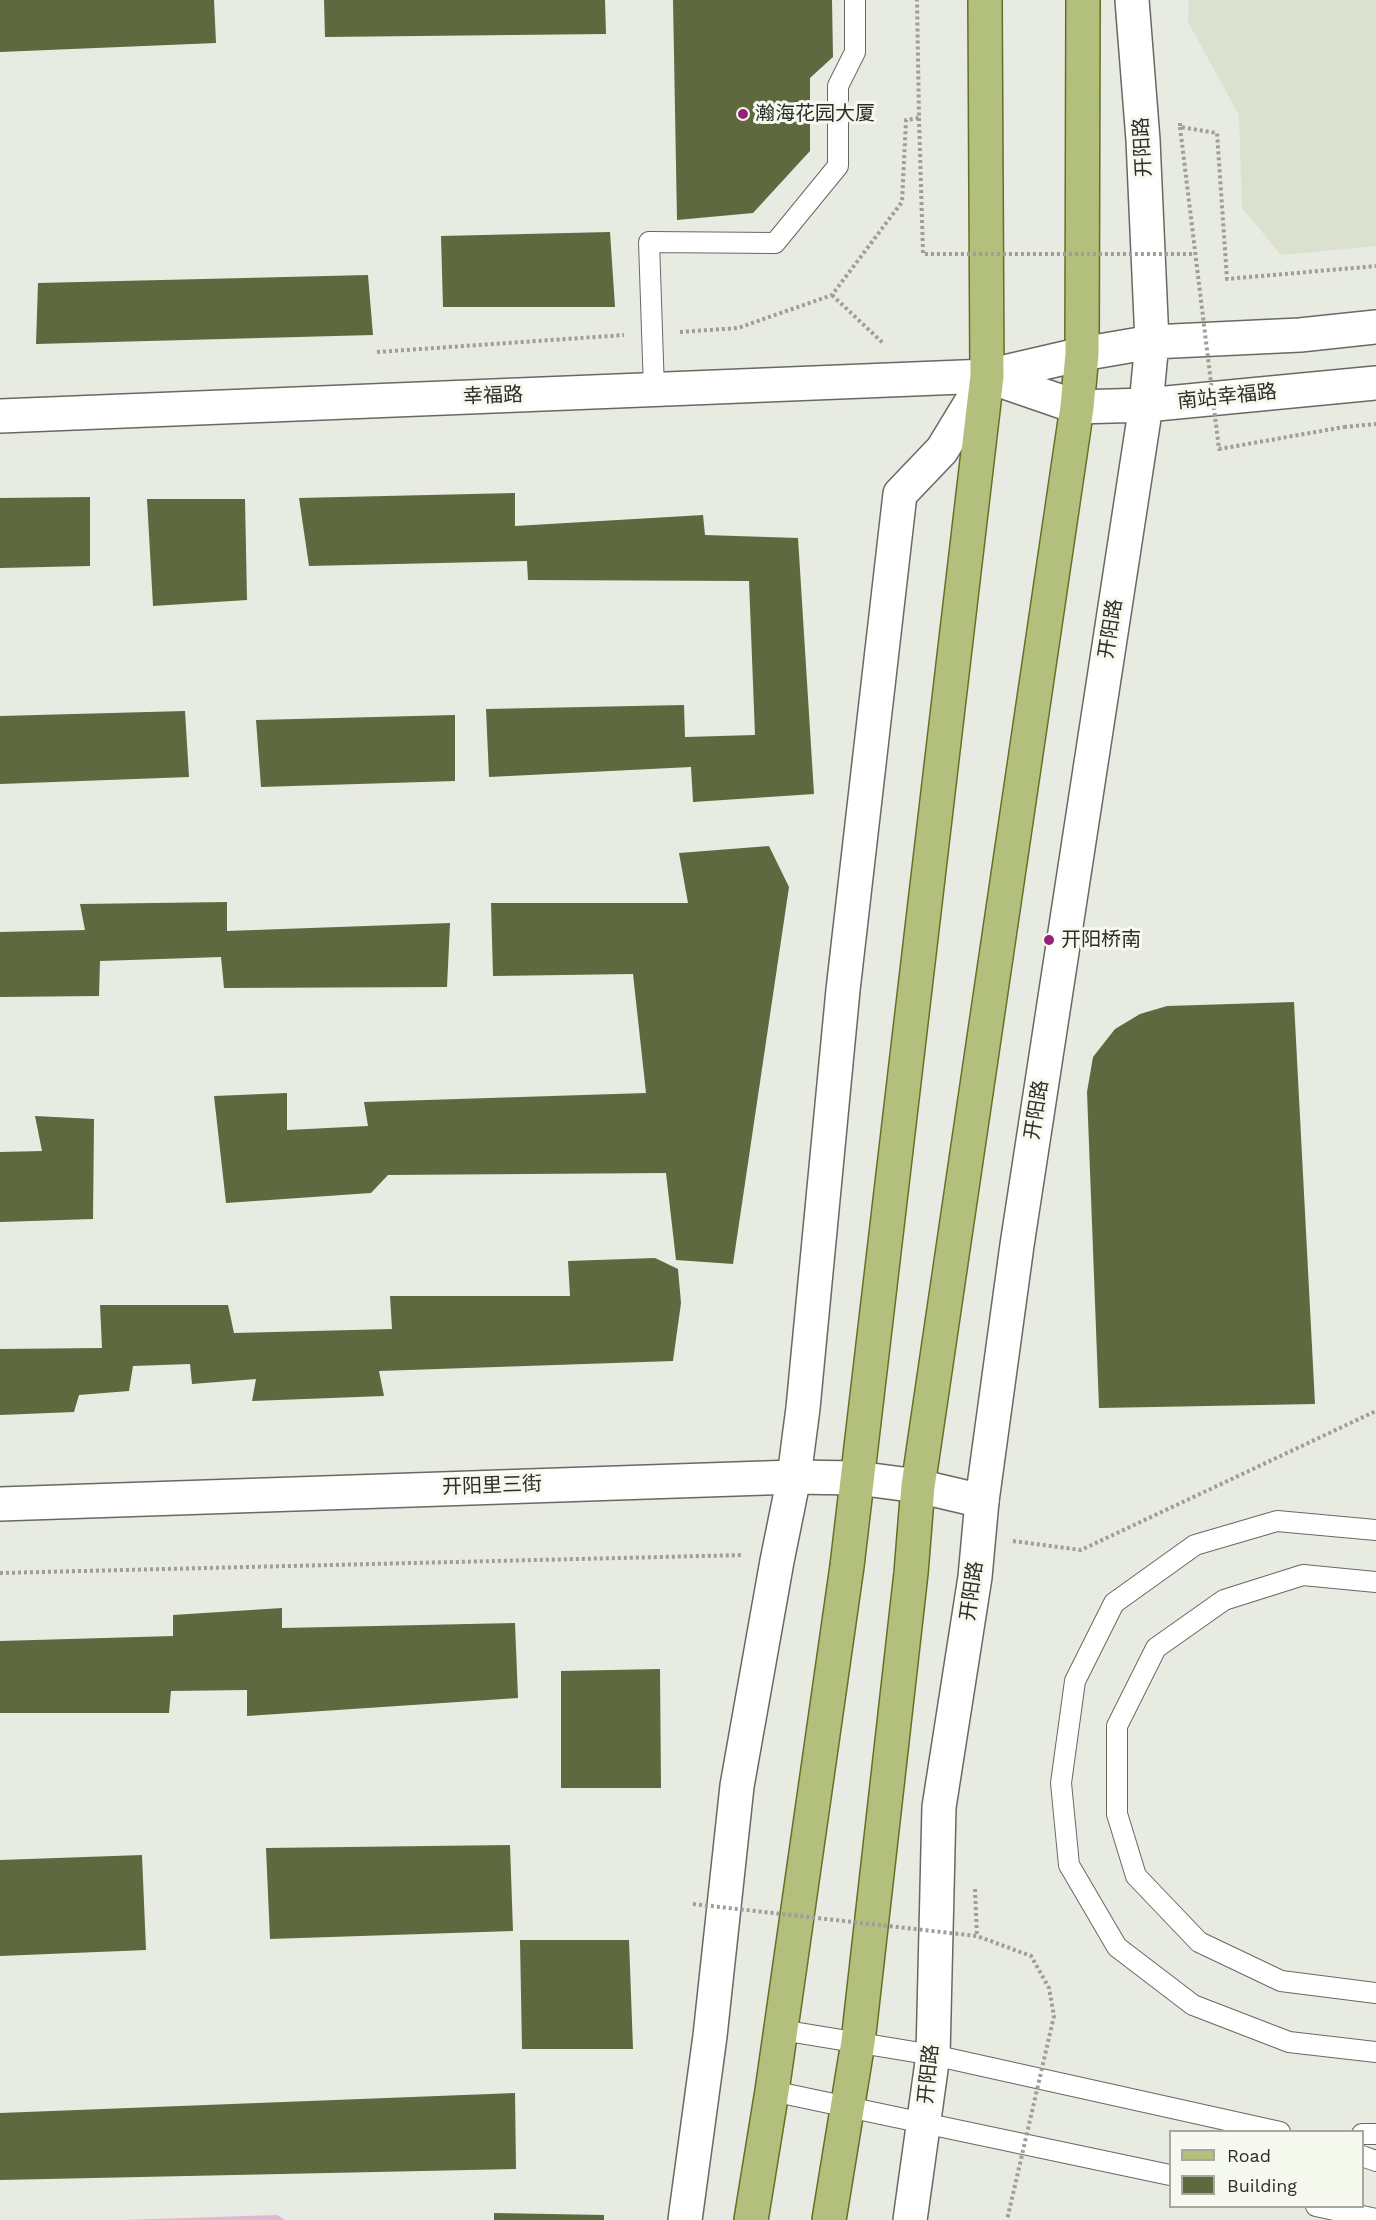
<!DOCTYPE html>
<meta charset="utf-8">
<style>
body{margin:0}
#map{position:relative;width:1376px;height:2220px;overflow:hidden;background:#e8ebe1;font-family:"Work Sans",sans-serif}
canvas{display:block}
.legend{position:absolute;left:1169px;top:2130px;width:195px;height:78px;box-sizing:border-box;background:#f6f9ee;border:2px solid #a6a8a0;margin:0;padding:8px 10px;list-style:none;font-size:18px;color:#2d2e2a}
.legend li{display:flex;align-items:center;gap:12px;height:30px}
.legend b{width:30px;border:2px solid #a6a8a0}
</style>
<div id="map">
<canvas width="1376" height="2220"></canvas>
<ul class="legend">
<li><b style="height:8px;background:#b3bf7c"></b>Road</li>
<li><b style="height:16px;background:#5f693f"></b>Building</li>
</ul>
</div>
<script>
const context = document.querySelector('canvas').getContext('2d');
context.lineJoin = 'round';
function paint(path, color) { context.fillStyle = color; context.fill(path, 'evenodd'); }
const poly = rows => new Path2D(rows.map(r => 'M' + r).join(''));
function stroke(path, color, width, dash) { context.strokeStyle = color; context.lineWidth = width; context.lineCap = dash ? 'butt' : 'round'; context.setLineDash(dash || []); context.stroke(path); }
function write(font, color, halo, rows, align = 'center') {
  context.font = font + ' "Work Sans","Noto Sans SC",sans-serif'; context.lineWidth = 6; context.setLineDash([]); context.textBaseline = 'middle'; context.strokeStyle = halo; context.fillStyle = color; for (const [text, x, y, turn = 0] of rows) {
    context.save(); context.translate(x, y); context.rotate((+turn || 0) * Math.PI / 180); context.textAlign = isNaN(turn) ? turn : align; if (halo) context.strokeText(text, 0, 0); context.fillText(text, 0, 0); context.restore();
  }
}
const built = poly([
 [1189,0,1376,0,1376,246,1281,255,1242,208,1239,115,1188,22]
]);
const green = poly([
 [277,2215,285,2220,122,2220]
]);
const building = poly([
 [0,0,214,0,216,43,0,52],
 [324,0,605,0,606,34,325,37],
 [673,0,832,0,833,57,810,78,810,151,753,213,677,220],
 [610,232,615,307,443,307,441,236],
 [368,275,373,335,36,344,38,283],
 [515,493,515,526,703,515,705,535,798,538,814,794,693,802,691,767,489,777,486,709,684,705,685,737,755,735,749,581,528,580,527,561,309,566,299,498],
 [90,497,90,566,0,568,0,498],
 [147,499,245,499,247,600,153,606],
 [185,711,189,777,0,784,0,716],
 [455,715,455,781,261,787,256,720],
 [769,846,789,887,733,1264,676,1260,666,1173,388,1175,371,1193,226,1203,214,1096,287,1093,287,1130,368,1126,364,1102,646,1093,633,974,493,976,491,903,688,903,679,853],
 [227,902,227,931,450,923,447,987,224,988,221,957,100,961,99,996,0,997,0,932,85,930,80,904],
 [1294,1002,1315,1404,1099,1408,1087,1092,1093,1057,1115,1029,1140,1014,1167,1006],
 [35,1116,94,1119,93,1219,0,1222,0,1152,42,1151],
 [655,1258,678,1269,681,1303,673,1361,379,1371,384,1396,252,1401,256,1379,192,1384,190,1364,133,1366,129,1391,79,1395,74,1412,0,1415,0,1349,102,1348,100,1305,228,1305,234,1333,392,1329,390,1296,570,1296,568,1261],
 [282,1608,282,1628,515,1623,518,1698,247,1716,247,1690,171,1691,169,1713,0,1713,0,1641,173,1636,173,1615],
 [660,1669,661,1788,561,1788,561,1671],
 [510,1845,513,1931,270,1939,266,1848],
 [142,1855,146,1950,0,1956,0,1860],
 [520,1940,629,1940,633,2049,522,2049],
 [515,2093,516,2169,0,2180,0,2113],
 [494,2213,604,2215,604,2220,494,2220]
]);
const path = poly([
 [1180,123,1180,127,1217,133,1227,279,1376,266],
 [832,295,884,344],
 [680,332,738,328,832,295,902,202,906,120,919,118,917,0],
 [377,352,624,335],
 [1344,427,1376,424],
 [1013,1541,1081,1550,1376,1411],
 [0,1573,743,1555],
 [975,1889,977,1936]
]);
const lane = poly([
 [654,390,649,242,775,243,838,166,838,86,855,52,855,0],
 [1376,1530,1277,1521,1195,1545,1114,1603,1075,1681,1061,1783,1069,1865,1117,1947,1193,2005,1289,2042,1376,2052],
 [1376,1582,1303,1575,1224,1600,1156,1648,1117,1726,1117,1814,1136,1876,1199,1942,1281,1981,1376,1993],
 [781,2030,933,2055,1280,2132],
 [772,2091,1170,2175],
 [1362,2134,1376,2134],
 [1362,2156,1376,2161],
 [1316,2206,1376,2219]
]);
const street = poly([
 [0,416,987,376],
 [0,1504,794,1477,857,1478,918,1486,982,1501]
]);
const secondary = poly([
 [987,376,1077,407,1146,405,1376,383],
 [987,376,1082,354,1152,342,1300,335,1376,327],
 [685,2220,710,2036,737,1786,777,1561,794,1477,803,1408,843,990,900,494,942,450,987,376],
 [910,2220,933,2055,939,1807,975,1577,982,1501,1017,1245,1146,405,1152,342,1143,140,1132,0]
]);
const primary = poly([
 [751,2220,772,2091,847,1566,987,376,985,0],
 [829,2220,858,2042,911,1573,918,1486,1077,407,1082,354,1083,0]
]);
const pathBridge = poly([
 [919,118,923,254,1195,254],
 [1180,127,1219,449,1344,427],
 [693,1904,977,1936,1031,1956,1049,1988,1054,2016,1007,2220]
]);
const markers = [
 [743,114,6,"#97207c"],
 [1049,940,6,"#97207c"]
];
const poiNames = [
 ["瀚海花园大厦",755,114],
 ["开阳桥南",1061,940]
];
const streetNames = [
 ["开阳路",1143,147,-93],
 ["幸福路",493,396,-2],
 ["南站幸福路",1227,397,-6],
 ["开阳路",1111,629,-81],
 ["开阳路",1037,1110,-81],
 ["开阳里三街",492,1486,-2],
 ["开阳路",972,1591,-82],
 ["开阳路",929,2074,-84]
];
paint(built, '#dbe0cf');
paint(green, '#deb9d1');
paint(building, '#5f693f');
stroke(lane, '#676a61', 22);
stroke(street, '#676a61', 36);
stroke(secondary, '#676a61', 36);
stroke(primary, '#637027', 36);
stroke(path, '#9d9f98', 4, [3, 3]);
stroke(lane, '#fff', 20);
stroke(street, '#fff', 33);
stroke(secondary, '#fff', 33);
stroke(primary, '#b3bf7c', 33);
stroke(pathBridge, '#9d9f98', 4, [3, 3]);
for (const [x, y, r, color] of markers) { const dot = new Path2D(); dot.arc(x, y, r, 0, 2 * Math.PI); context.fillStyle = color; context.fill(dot); stroke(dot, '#f6f9ee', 2); }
write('20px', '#2d2e2a', '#f6f9ee', poiNames, 'left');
write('20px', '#2d2e2a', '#f6f9ee', streetNames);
</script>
